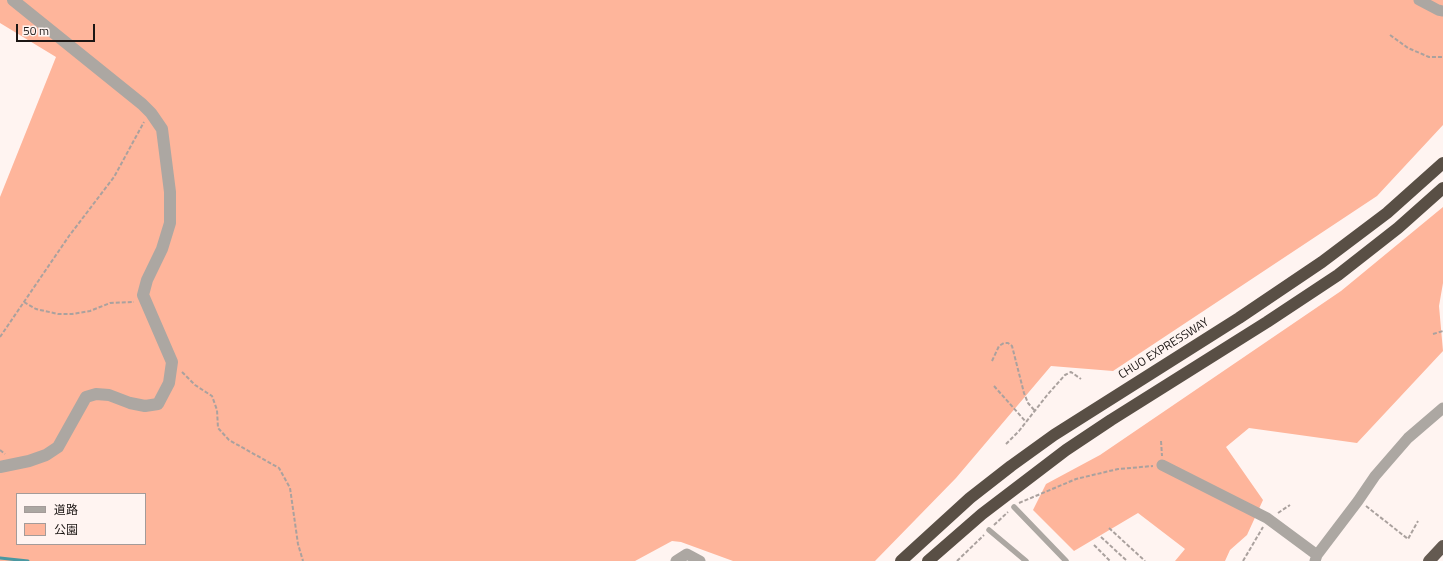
<!DOCTYPE html>
<meta charset="utf-8">
<style>
body{margin:0}
#map{position:relative;width:1443px;height:561px;overflow:hidden;background:#fff4f1;font-family:"Titillium Web","Noto Sans JP",sans-serif}
canvas{display:block}
.legend{position:absolute;left:16px;top:493px;width:130px;height:52px;box-sizing:border-box;background:#fff4f1;border:1px solid #a49b99;margin:0;padding:5px 7px;list-style:none;font-size:12px;color:#1c1614}
.legend li{display:flex;align-items:center;gap:8px;height:20px}
.legend b{width:20px;border:1px solid #a49b99}
.scale{position:absolute;left:16px;top:24px;width:79px;height:18px;box-sizing:border-box;border:2px solid #1c1614;border-top:0;padding-left:5px;font-size:12px;line-height:14px;white-space:nowrap;color:#1c1614;-webkit-text-stroke:3px #fff4f1;paint-order:stroke}
</style>
<div id="map">
<canvas width="1443" height="561"></canvas>
<ul class="legend">
<li><b style="height:5px;background:#aca7a2"></b>道路</li>
<li><b style="height:11px;background:#feb59b"></b>公園</li>
</ul>
<div class="scale">50 m</div>
</div>
<script>
const context = document.querySelector('canvas').getContext('2d');
context.lineJoin = 'round';
function paint(path, color) { context.fillStyle = color; context.fill(path, 'evenodd'); }
const poly = rows => new Path2D(rows.map(r => 'M' + r).join(''));
function stroke(path, color, width, dash) { context.strokeStyle = color; context.lineWidth = width; context.lineCap = dash ? 'butt' : 'round'; context.setLineDash(dash || []); context.stroke(path); }
function write(font, color, halo, rows, align = 'center') {
  context.font = font + ' "Titillium Web",sans-serif'; context.lineWidth = 3; context.setLineDash([]); context.textBaseline = 'middle'; context.strokeStyle = halo; context.fillStyle = color; for (const [text, x, y, turn = 0] of rows) {
    context.save(); context.translate(x, y); context.rotate((+turn || 0) * Math.PI / 180); context.textAlign = isNaN(turn) ? turn : align; if (halo) context.strokeText(text, 0, 0); context.fillText(text, 0, 0); context.restore();
  }
}
const green = poly([
 [0,0,1443,0,1443,125,1377,196,1113,371,1051,366,956,478,875,561,733,561,681,542,672,541,635,561,0,561,0,197,56,57,0,23],
 [17,494,145,494,145,544,17,544],
 [1443,207,1443,283,1439,306,1443,351,1357,443,1249,428,1226,447,1263,500,1247,535,1230,550,1225,561,1175,561,1185,549,1138,513,1074,551,1033,510,1046,484,1100,455,1341,291]
]);
const stream = poly([
 [0,558,28,561]
]);
const path = poly([
 [1390,35,1408,48,1429,57,1443,57],
 [24,302,36,309,58,314,72,314,90,311,110,303,134,302],
 [1433,334,1443,331],
 [0,337,69,236,114,177,144,122],
 [992,361,999,346,1004,343,1008,343,1012,346,1024,393,1028,403,1035,411],
 [182,372,195,385,212,396,217,410,218,428,229,440,279,468,290,488,298,544,303,561],
 [994,386,1026,422],
 [1161,441,1162,456],
 [1006,444,1019,431,1048,394,1065,375,1071,372,1081,379],
 [0,450,5,454],
 [1019,503,1076,479,1118,469,1153,466],
 [1366,506,1408,539,1418,521],
 [1278,513,1290,505],
 [994,525,1008,512],
 [1109,528,1145,561],
 [1101,537,1127,561],
 [1094,545,1110,561],
 [957,561,984,535],
 [1243,561,1263,527]
]);
const service = poly([
 [1014,507,1066,561],
 [989,530,1026,561]
]);
const minor = poly([
 [1419,0,1438,10,1443,11],
 [1162,465,1267,518,1317,555],
 [676,561,687,554,700,561],
 [1315,561,1317,555,1358,501,1375,476,1408,438,1443,408]
]);
const tertiary = poly([
 [0,467,29,461,46,455,58,447,86,397,96,394,109,395,130,403,145,406,158,404,169,383,172,362,143,295,147,280,162,249,170,223,170,192,162,129,151,113,142,104,13,0]
]);
const trunk = poly([
 [1429,561,1443,546]
]);
const motorway = poly([
 [901,561,970,498,1011,466,1054,435,1239,318,1322,262,1387,213,1443,163],
 [928,561,982,514,1066,450,1111,420,1267,322,1338,275,1398,228,1443,188]
]);
const streetNames = [
 ["CHUO EXPRESSWAY",1164,349,-32]
];
paint(green, '#feb59b');
stroke(stream, '#4a98a1', 3);
stroke(path, '#aaa19e', 2, [4, 2]);
stroke(service, '#aca7a2', 5.5);
stroke(minor, '#aca7a2', 11);
stroke(tertiary, '#aca7a2', 12);
stroke(trunk, '#645a51', 12);
stroke(motorway, '#594f45', 12);
write('12px', '#1c1614', '#fff4f1', streetNames);
</script>
